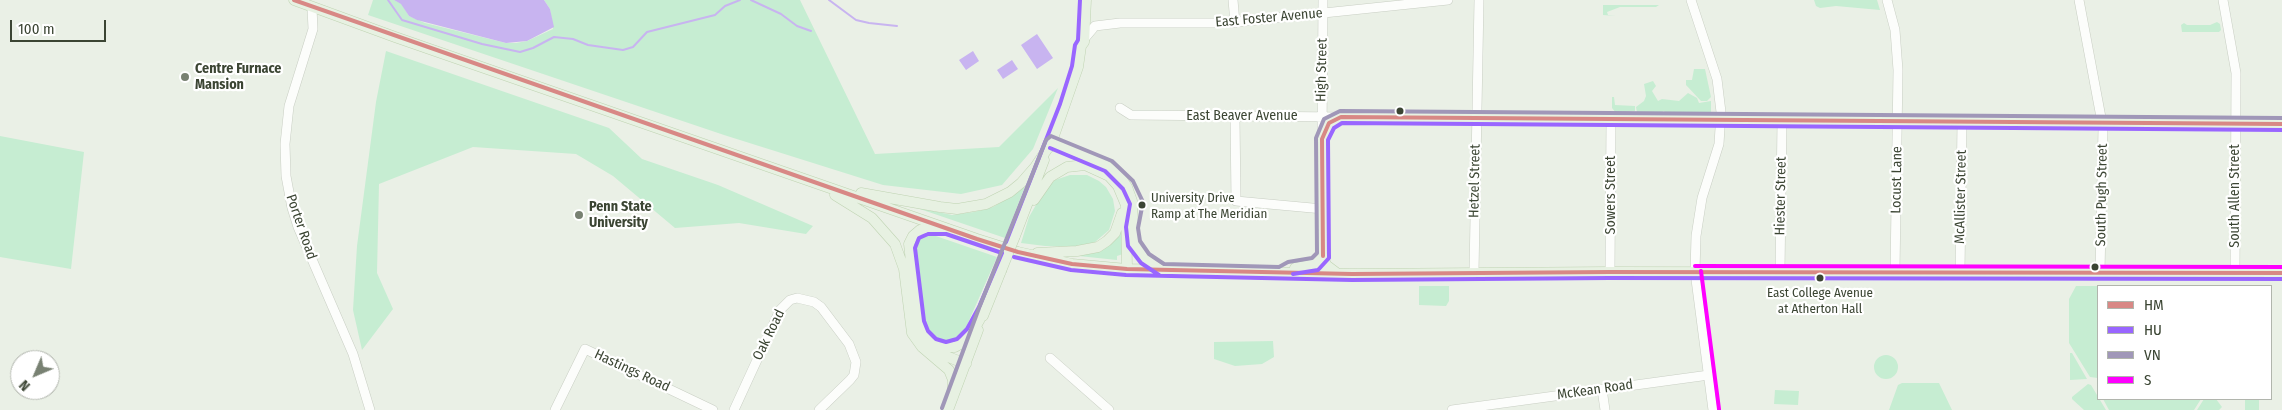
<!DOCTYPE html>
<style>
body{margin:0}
#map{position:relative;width:2282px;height:410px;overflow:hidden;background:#eaf0e6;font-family:"Fira Sans Condensed",sans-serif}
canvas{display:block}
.legend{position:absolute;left:2097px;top:285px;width:175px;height:115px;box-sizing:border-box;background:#fff;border:1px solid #b1b5ad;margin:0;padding:6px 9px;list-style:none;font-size:15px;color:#3b4533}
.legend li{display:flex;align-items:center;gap:10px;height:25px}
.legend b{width:25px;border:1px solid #b1b5ad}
.north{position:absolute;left:10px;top:350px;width:50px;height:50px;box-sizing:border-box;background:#fff;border:1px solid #b1b5ad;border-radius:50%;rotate:225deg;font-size:14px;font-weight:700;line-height:20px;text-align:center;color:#3b4533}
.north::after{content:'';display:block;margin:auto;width:18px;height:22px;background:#788172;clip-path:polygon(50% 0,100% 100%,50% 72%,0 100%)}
.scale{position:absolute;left:10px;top:20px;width:96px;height:22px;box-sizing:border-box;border:2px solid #3b4533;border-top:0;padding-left:6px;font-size:15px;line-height:18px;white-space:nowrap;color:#3b4533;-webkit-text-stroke:4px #fff;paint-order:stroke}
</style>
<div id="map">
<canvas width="2282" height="410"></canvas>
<ul class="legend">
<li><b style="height:6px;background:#d88885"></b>HM</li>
<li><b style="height:6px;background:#96f"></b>HU</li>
<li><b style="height:6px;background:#a097b8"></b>VN</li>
<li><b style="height:6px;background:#f0f"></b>S</li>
</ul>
<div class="north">N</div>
<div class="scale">100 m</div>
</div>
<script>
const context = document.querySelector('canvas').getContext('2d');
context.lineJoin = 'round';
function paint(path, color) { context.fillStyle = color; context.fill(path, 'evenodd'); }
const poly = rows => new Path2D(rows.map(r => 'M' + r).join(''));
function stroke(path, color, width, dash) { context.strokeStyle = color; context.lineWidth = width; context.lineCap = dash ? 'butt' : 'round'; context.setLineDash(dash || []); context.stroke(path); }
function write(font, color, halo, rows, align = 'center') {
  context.font = font + ' "Fira Sans Condensed",sans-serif'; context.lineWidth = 4.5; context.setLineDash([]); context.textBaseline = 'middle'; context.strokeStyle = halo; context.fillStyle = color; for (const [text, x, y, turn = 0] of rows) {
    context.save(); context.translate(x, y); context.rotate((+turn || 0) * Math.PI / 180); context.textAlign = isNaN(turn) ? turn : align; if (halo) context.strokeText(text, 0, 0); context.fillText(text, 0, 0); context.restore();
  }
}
const green = poly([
 [373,0,394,0,402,4,409,16,425,23,506,43,516,43,527,41,553,29,550,9,544,0,800,0,875,154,999,147,1058,88,1033,149,1002,185,961,194,883,185,724,135,368,15],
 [1814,0,1877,0,1880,10,1836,6,1820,8,1816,6],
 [1603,5,1659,5,1656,7,1620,7,1607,12,1608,15,1616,16,1603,15],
 [2217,22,2220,24,2221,30,2219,32,2182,32,2181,25,2184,23,2187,25,2210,25],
 [386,51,609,128,642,159,718,185,813,226,806,234,739,223,675,228,613,176,576,154,473,147,379,184,377,273,393,309,362,350,353,310,357,246,376,102],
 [1694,69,1705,69,1711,97,1707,101,1701,101,1686,85,1686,80,1692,80],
 [1653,81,1656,86,1652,91,1658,101,1662,99,1679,101,1688,93,1697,98,1699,103,1711,101,1711,112,1708,114,1667,113,1663,111,1662,113,1637,113,1636,107,1644,101,1646,96,1644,84],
 [1612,97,1614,97,1615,105,1635,106,1635,111,1616,113,1612,108],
 [0,136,84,152,71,269,0,257],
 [1070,175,1087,175,1099,181,1106,187,1113,199,1115,211,1109,230,1095,242,1084,247,1045,246,1021,243,1029,217,1044,191,1055,180],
 [1026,184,1005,238,914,207,952,215,974,212,993,207,1013,195],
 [1122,226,1123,254,1117,256,1117,260,1069,255,1084,254],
 [923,234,930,234,997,257,964,332,956,339,949,342,940,342,933,339,925,328,915,244],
 [1419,286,1449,286,1449,301,1446,306,1419,305],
 [2076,286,2098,286,2098,378,2090,377,2069,343,2069,299],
 [1273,341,1274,357,1262,364,1235,366,1214,359,1214,342],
 [2070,353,2072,353,2087,379,2070,380],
 '1874 367a12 12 0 1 1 24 0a12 12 0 1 1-24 0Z',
 [1902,383,1939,383,1952,410,1889,410,1898,385],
 [2088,384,2091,385,2106,410,2084,410,2072,399,2072,397],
 [1775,390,1799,391,1798,405,1774,404],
 [2103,399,2201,399,2194,410,2109,410],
 [2204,399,2216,399,2222,407,2219,410,2197,410],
 [2245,399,2259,399,2259,410,2245,410]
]);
const water = poly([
 [394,0,544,0,550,9,554,27,527,41,506,43,417,20,409,16,401,4],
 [1037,34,1053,58,1037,69,1021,45],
 [973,51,979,61,966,70,959,60],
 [1012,60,1018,69,1003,79,997,70]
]);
const stream = poly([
 [388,0,402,20,482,44,520,52,533,48,554,37,573,39,588,45,623,50,633,47,647,32,715,15,725,6,740,0],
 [751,0,781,14,797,26,811,31],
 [829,0,856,20,869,23,897,26]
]);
const minor = poly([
 [1233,0,1235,23],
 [1691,0,1717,79,1721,112,1719,144,1702,198,1696,236,1695,272,1713,410],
 [1887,0,1895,30,1898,70,1895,272],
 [2079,0,2103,128,2100,273],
 [2223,0,2236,73,2235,273],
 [312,8,313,29,289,106,285,144,286,176,292,208,298,227,353,354,370,410],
 [1084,39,1095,26,1120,23,1228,23,1448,0],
 [1120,108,1131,115,1342,117],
 [1235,117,1236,201,1323,209],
 [1322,139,1323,0],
 [1474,272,1479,0],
 [1610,272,1611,119],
 [1780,272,1782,121],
 [1960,272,1962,122],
 [1050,358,1109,410],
 [1602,389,1605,410],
 [555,410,585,349,713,410],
 [734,410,780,310,790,300,797,298,814,302,821,307,849,344,856,362,854,375,850,380,819,410],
 [1452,410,1709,375]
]);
const major = poly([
 [294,0,395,37,977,239,1018,252,1072,264,1127,269,1352,274,1610,272,2282,273],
 [1052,142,1101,162,1119,175,1127,187,1132,201,1134,243,1145,259,1161,270],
 [1050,147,1078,67,1081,46,1084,42,1086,0],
 [861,193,940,207,957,209,986,204,1010,192,1021,183,1035,167,1052,142],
 [835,195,872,218,895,244,904,269,912,333,922,347,949,370,953,380,953,397],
 [1034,200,1050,177,1067,167,1085,165,1109,176,1118,186,1126,205,1127,269],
 [938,228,920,230,913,236,909,244,918,323,923,334,929,342,939,347,955,347,964,342,972,333,985,310],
 [1015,236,1044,160],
 [1037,253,1077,251,1098,247,1107,241,1115,233,1122,213],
 [1295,268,1315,264,1323,256],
 [1338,274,1326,265,1323,256,1322,139,1329,123,1341,117,2282,124],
 [983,316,1001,271],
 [936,352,966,364],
 [948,410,978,330]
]);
const majorBridge = poly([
 [1001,271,1015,236]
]);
const bus1 = poly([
 [294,0,977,239,1018,252,1072,264,1127,269,1352,274,1610,272,2282,273],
 [1323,256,1322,139,1329,123,1341,117,2282,124]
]);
const bus2 = poly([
 [1050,148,1105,171,1123,189,1130,204,1126,227,1128,246,1141,263,1159,275],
 [928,234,946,234,1002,253,979,307,967,329,957,339,946,342,936,339,928,331,924,321,915,248,919,238,928,234],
 [1006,242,1060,104,1072,66,1075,45,1078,40,1080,0],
 [1014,257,1071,270,1126,275,1352,280,1610,278,2282,279],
 [1293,274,1318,270,1329,258,1328,140,1334,128,1342,123,2282,130]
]);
const bus3 = poly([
 [942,408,979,308,1046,140,1051,136,1112,161,1133,181,1143,202,1138,228,1140,241,1149,254,1164,264,1279,267,1288,262,1312,258,1317,253,1316,138,1324,119,1340,111,2282,118]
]);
const bus4 = poly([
 [1695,266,2282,267],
 [1701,271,1719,409]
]);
const markers = [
 [185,77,5,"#788172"],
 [1400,111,4.5,"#3b4533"],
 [1142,205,4.5,"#3b4533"],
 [579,215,5,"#788172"],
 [2095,267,4.5,"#3b4533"],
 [1820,278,4.5,"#3b4533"]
];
const busNames = [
 ["University Drive",1151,198],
 ["Ramp at The Meridian",1151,214],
 ["East College Avenue",1820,293,"center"],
 ["at Atherton Hall",1820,309,"center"]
];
const streetNames = [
 ["East Foster Avenue",1269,18,-5],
 ["High Street",1322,70,-89],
 ["East Beaver Avenue",1242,116],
 ["Locust Lane",1897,180,-89],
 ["Hetzel Street",1475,181,-89],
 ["Sowers Street",1611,195,-90],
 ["South Pugh Street",2102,195,-89],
 ["Hiester Street",1781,196,-89],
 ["South Allen Street",2235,196,-90],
 ["McAllister Street",1961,197,-89],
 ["Porter Road",301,227,71],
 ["Oak Road",769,335,-64],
 ["Hastings Road",632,371,25],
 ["McKean Road",1595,390,-8]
];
const poiNames = [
 ["Centre Furnace",195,69],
 ["Mansion",195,85],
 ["Penn State",589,207],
 ["University",589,223]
];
paint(green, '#c6edd2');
paint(water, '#c8b4f0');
stroke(stream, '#c8b4f0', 2);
stroke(minor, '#c8cec3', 10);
stroke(major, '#bfd3b2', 11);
stroke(minor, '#fcfdfb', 9);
stroke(major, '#e7f1e2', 10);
stroke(majorBridge, '#bfd3b2', 11, []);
stroke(majorBridge, '#e7f1e2', 10);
stroke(bus1, '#d88885', 4);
stroke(bus2, '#96f', 4);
stroke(bus3, '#a097b8', 4);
stroke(bus4, '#f0f', 4);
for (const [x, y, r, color] of markers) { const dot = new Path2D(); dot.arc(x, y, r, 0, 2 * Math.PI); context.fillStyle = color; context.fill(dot); stroke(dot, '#fff', 2); }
write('13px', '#3b4533', '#fff', busNames, 'left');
write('14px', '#3b4533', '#fff', streetNames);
write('bold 14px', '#3b4533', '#fff', poiNames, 'left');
</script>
